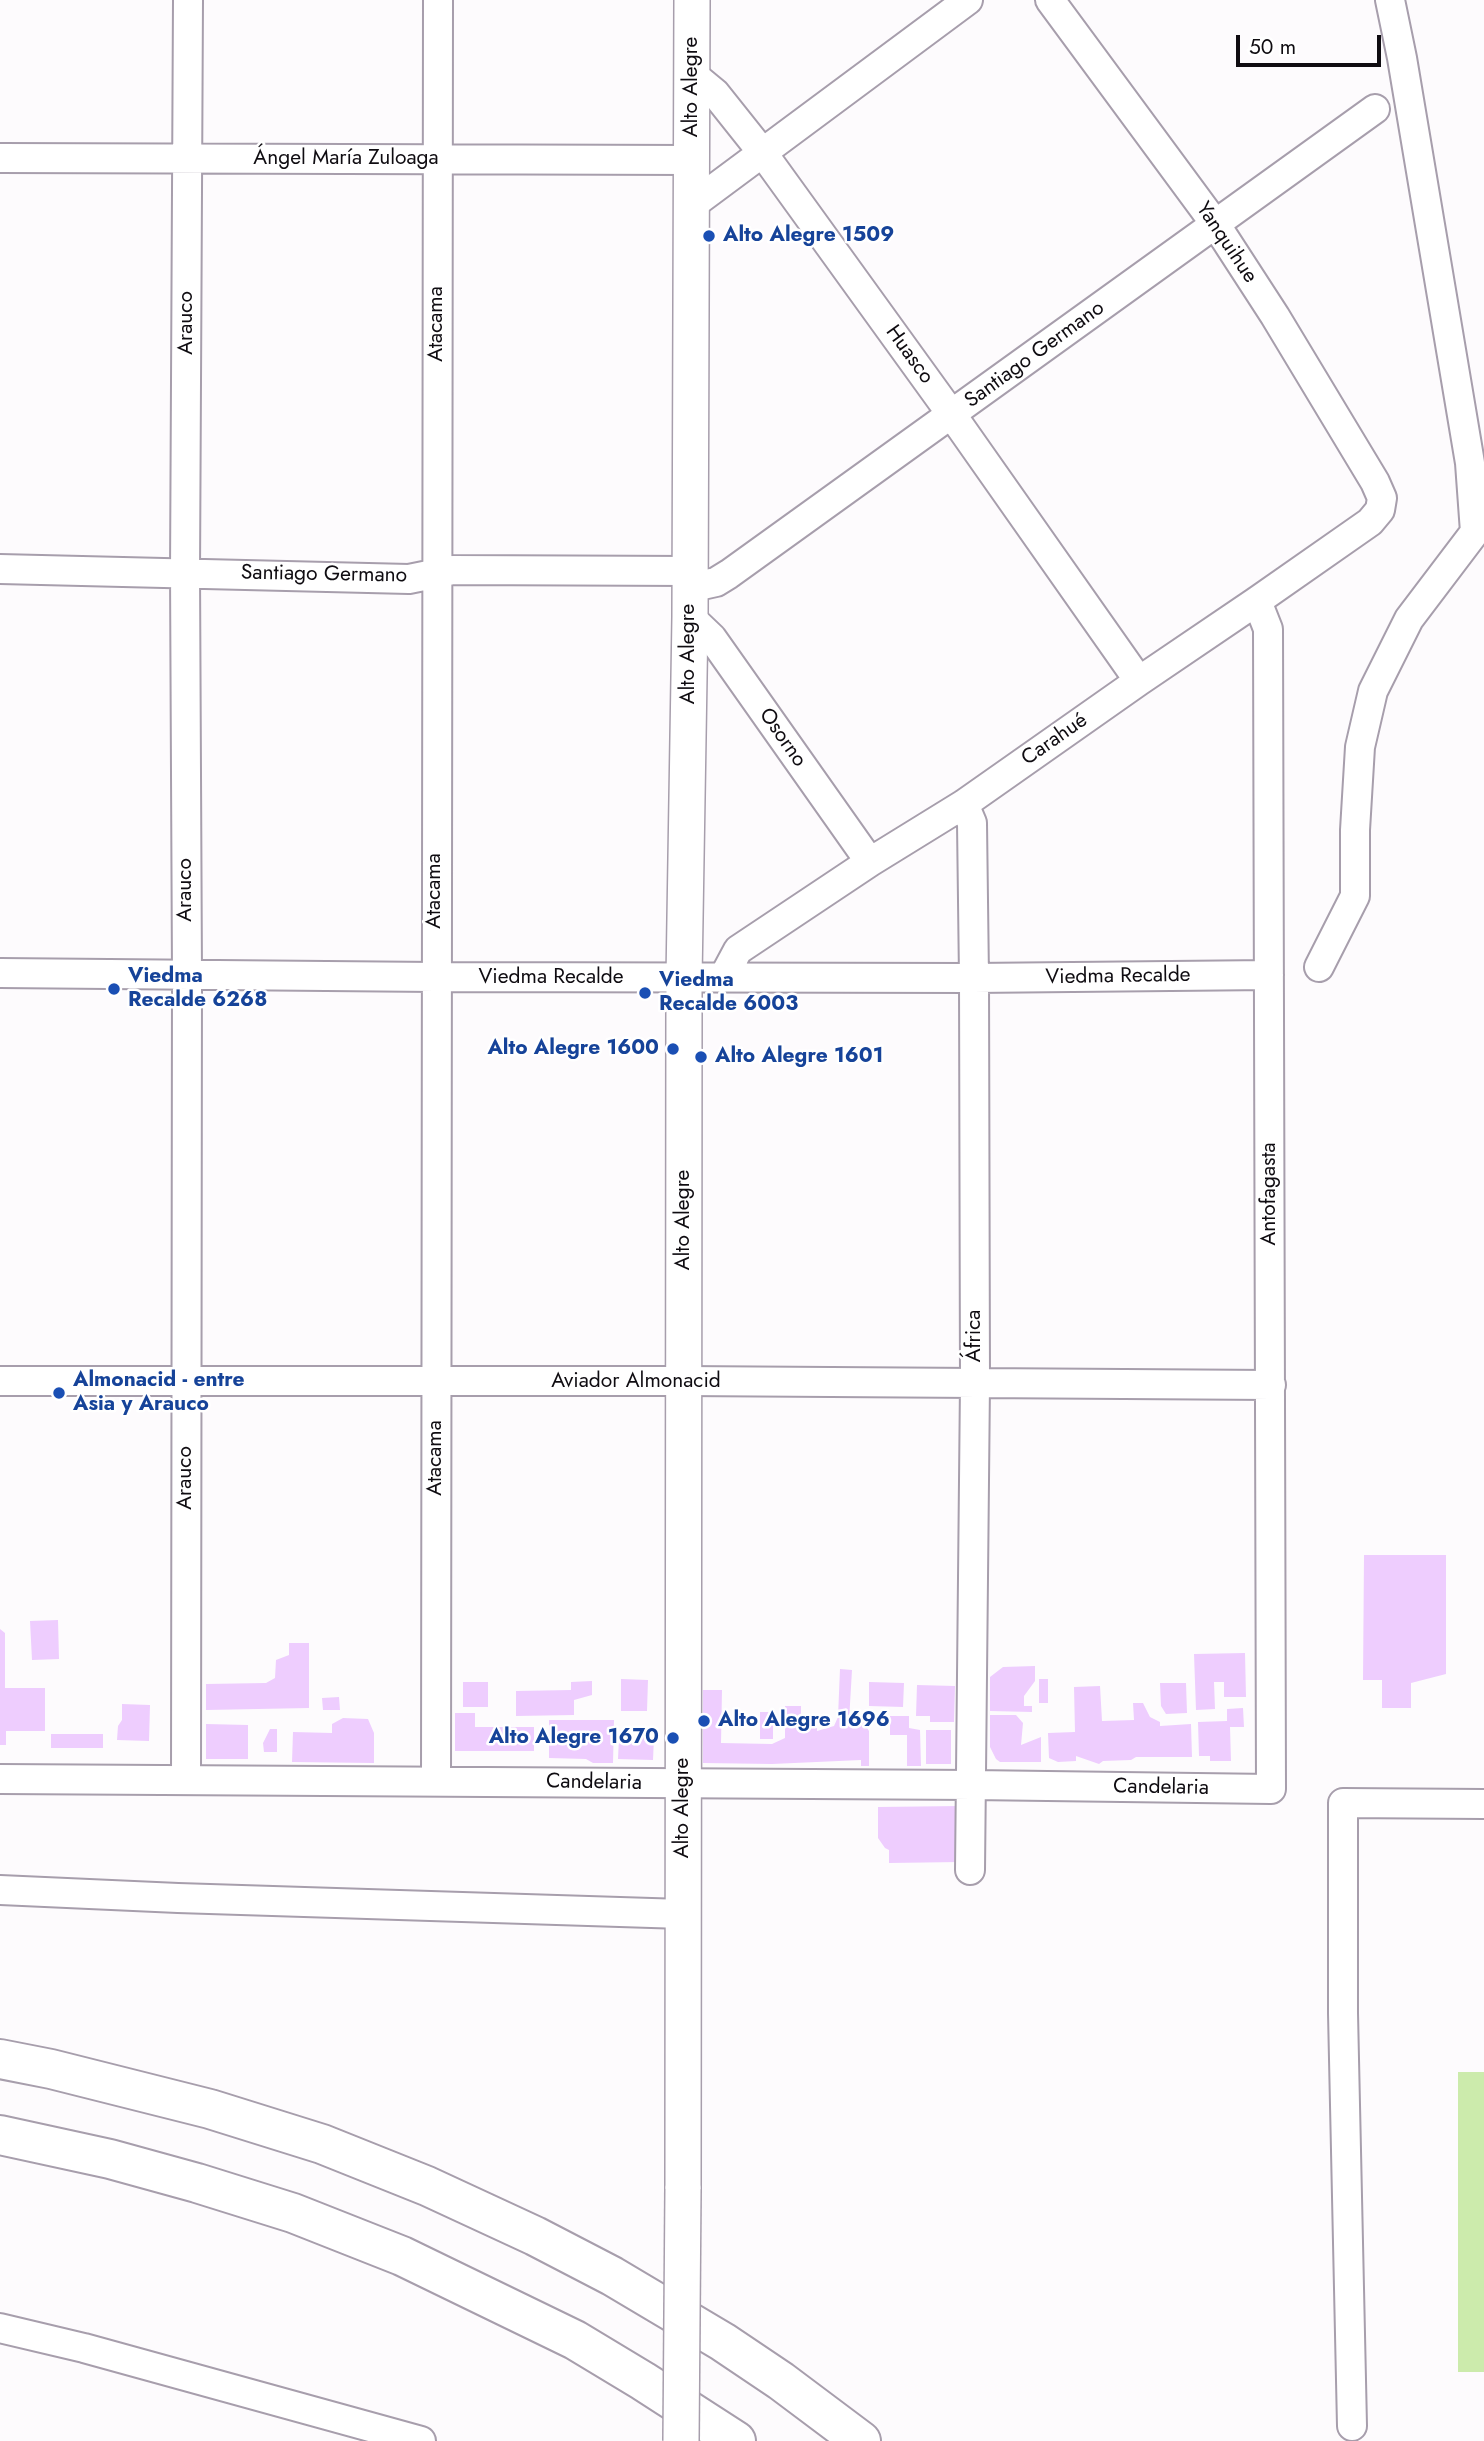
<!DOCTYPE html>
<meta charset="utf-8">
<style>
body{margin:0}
#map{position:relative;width:1484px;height:2441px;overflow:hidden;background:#fdfbfd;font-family:Jost,sans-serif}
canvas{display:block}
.scale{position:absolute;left:1236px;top:35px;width:145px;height:32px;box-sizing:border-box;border:4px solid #0f0c11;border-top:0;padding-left:9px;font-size:21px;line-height:24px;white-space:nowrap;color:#0f0c11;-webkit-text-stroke:5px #fff;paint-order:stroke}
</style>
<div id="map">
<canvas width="1484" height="2441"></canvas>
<div class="scale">50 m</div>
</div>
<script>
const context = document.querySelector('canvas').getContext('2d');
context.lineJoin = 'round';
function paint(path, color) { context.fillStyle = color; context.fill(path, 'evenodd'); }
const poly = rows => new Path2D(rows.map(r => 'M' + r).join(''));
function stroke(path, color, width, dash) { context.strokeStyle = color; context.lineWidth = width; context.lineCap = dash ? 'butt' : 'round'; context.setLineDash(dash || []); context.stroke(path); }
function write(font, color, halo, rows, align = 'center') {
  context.font = font + ' Jost,sans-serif'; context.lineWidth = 5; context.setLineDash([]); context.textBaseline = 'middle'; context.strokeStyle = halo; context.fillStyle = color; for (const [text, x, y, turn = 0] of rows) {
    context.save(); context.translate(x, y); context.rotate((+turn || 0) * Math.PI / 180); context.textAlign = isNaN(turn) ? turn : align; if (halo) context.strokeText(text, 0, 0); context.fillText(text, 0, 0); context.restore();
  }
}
const green = poly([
 [1458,2072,1484,2072,1484,2372,1458,2372]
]);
const building = poly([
 [1364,1555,1446,1555,1446,1674,1411,1683,1411,1708,1382,1708,1382,1680,1363,1680],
 [58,1620,59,1659,32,1660,30,1621],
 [0,1629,5,1633,5,1688,45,1688,45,1731,6,1731,6,1745,0,1745],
 [289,1643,309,1643,309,1708,206,1710,206,1684,266,1683,275,1678,276,1660,289,1655],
 [1245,1653,1246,1697,1224,1697,1224,1682,1214,1682,1215,1709,1196,1710,1194,1654],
 [1035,1666,1035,1681,1024,1696,1024,1706,1032,1706,1032,1712,990,1711,990,1677,1003,1667],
 [840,1669,852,1670,849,1721,863,1721,869,1731,869,1766,861,1766,861,1760,772,1764,703,1763,703,1690,722,1690,721,1743,772,1744,785,1738,785,1706,801,1706,801,1720,817,1720,817,1731,834,1726,838,1717],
 [621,1679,648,1680,647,1711,621,1711],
 [1039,1679,1048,1679,1048,1703,1039,1703],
 [592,1681,592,1695,574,1700,574,1715,516,1716,516,1691,571,1690,571,1682],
 [463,1682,488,1682,488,1707,463,1707],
 [869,1682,904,1683,903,1707,869,1706],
 [1160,1683,1186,1683,1187,1713,1166,1714,1161,1706],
 [917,1685,955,1686,954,1722,930,1722,930,1716,916,1716],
 [1100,1686,1102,1721,1134,1720,1133,1703,1143,1703,1150,1717,1160,1722,1160,1726,1191,1724,1192,1757,1136,1757,1131,1760,1103,1761,1099,1764,1076,1756,1076,1761,1058,1762,1049,1758,1048,1733,1075,1732,1074,1687],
 [339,1697,340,1710,323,1710,322,1698],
 [122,1704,150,1705,149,1741,117,1740,118,1726,122,1720],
 [1243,1708,1244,1727,1230,1727,1231,1761,1210,1761,1210,1756,1199,1756,1198,1722,1227,1721,1227,1709],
 [760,1712,773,1712,773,1739,760,1739],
 [455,1713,475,1713,475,1727,534,1727,534,1751,455,1751],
 [990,1715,1016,1715,1023,1723,1021,1745,1041,1737,1041,1762,1000,1762,996,1759,990,1747],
 [890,1716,909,1716,909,1728,920,1730,921,1766,907,1766,907,1735,890,1735],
 [343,1718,368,1719,374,1733,374,1763,292,1762,293,1732,332,1733,332,1724],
 [549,1720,614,1720,613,1763,593,1763,586,1759,549,1758],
 [206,1724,248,1725,248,1759,206,1759],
 [270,1729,277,1729,277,1752,264,1752,263,1743],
 [926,1730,951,1730,951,1764,926,1764],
 [51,1734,103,1734,103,1748,51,1748],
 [619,1737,654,1737,653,1760,618,1759],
 [960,1806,960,1862,889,1863,889,1850,885,1848,878,1838,878,1807]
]);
const minor = poly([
 [692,74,715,93,762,152,952,415,1139,681],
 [0,158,692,160],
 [692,205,968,0],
 [0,569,409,579,453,570,689,571],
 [689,588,716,582,729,574,1375,109],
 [690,617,712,638,870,862],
 [964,804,972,823,974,978,975,1383,970,1870],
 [1319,967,1355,896,1355,830,1360,747,1373,691,1409,619,1475,532,1470,463,1402,58,1390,0],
 [0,973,435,977,974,978,1269,975],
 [723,978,738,950,870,862,964,804,1139,681,1257,601,1370,522,1380,510,1382,498,1375,482,1275,316,1216,225,1050,0],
 [0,1381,684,1381,1271,1385],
 [0,1779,973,1785,1271,1789,1268,629,1257,601],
 [186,1780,187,975,185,572,188,0],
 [436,1781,438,0],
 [0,1890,178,1898,683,1914],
 [0,2328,84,2348,421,2441],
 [1352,2426,1343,2013,1343,1803,1484,1804]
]);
const major = poly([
 [683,2189,684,978,690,617,692,0]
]);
const highway = poly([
 [0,2059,51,2069,210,2109,322,2144,427,2186,535,2236,612,2276,723,2342,781,2381,861,2441],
 [0,2135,110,2159,197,2183,293,2213,402,2256,575,2340,643,2381,736,2441]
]);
const majorBridge = poly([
 [681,2441,683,2189]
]);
const markers = [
 [709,236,7,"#1a4fb4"],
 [114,989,7,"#1a4fb4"],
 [645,993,7,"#1a4fb4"],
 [673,1049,7,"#1a4fb4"],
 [701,1057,7,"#1a4fb4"],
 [59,1393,7,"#1a4fb4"],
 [704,1721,7,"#1a4fb4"],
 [673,1738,7,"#1a4fb4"]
];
const streetNames = [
 ["Alto Alegre",692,87,-90],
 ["Ángel María Zuloaga",346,159],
 ["Yanquihue",1226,243,56],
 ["Arauco",187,323,-90],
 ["Atacama",437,324,-90],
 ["Huasco",909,355,54],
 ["Santiago Germano",1035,355,-36],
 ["Santiago Germano",324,575,1],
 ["Alto Alegre",689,654,-90],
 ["Osorno",782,738,55],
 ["Carahué",1055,740,-35],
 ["Arauco",186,890,-90],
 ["Atacama",435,891,-90],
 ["Viedma Recalde",1118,977,-1],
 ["Viedma Recalde",551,978],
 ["Antofagasta",1270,1194,-90],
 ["Alto Alegre",684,1220,-90],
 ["África",975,1336,-90],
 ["Aviador Almonacid",636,1382],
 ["Atacama",436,1458,-90],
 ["Arauco",186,1478,-90],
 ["Candelaria",594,1783,1],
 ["Candelaria",1161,1788,1],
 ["Alto Alegre",683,1808,-90]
];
const transitNames = [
 ["Alto Alegre 1509",723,236],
 ["Viedma",128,977],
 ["Recalde 6268",128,1001],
 ["Viedma",659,981],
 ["Recalde 6003",659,1005],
 ["Alto Alegre 1600",659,1049,"right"],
 ["Alto Alegre 1601",715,1057],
 ["Almonacid - entre",73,1381],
 ["Asia y Arauco",73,1405],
 ["Alto Alegre 1696",718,1721],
 ["Alto Alegre 1670",659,1738,"right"]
];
paint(green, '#ccebac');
paint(building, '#eecdfe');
stroke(minor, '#a79eac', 32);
stroke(major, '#a79eac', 38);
stroke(highway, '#a79eac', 42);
stroke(minor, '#fff', 28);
stroke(major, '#fff', 35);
stroke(highway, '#fff', 38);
stroke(majorBridge, '#a79eac', 38, []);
stroke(majorBridge, '#fff', 35);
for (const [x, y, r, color] of markers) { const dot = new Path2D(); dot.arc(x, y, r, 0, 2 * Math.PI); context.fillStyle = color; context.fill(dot); stroke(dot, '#fff', 2.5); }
write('21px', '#0f0c11', '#fff', streetNames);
write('bold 21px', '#164399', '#fff', transitNames, 'left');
</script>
